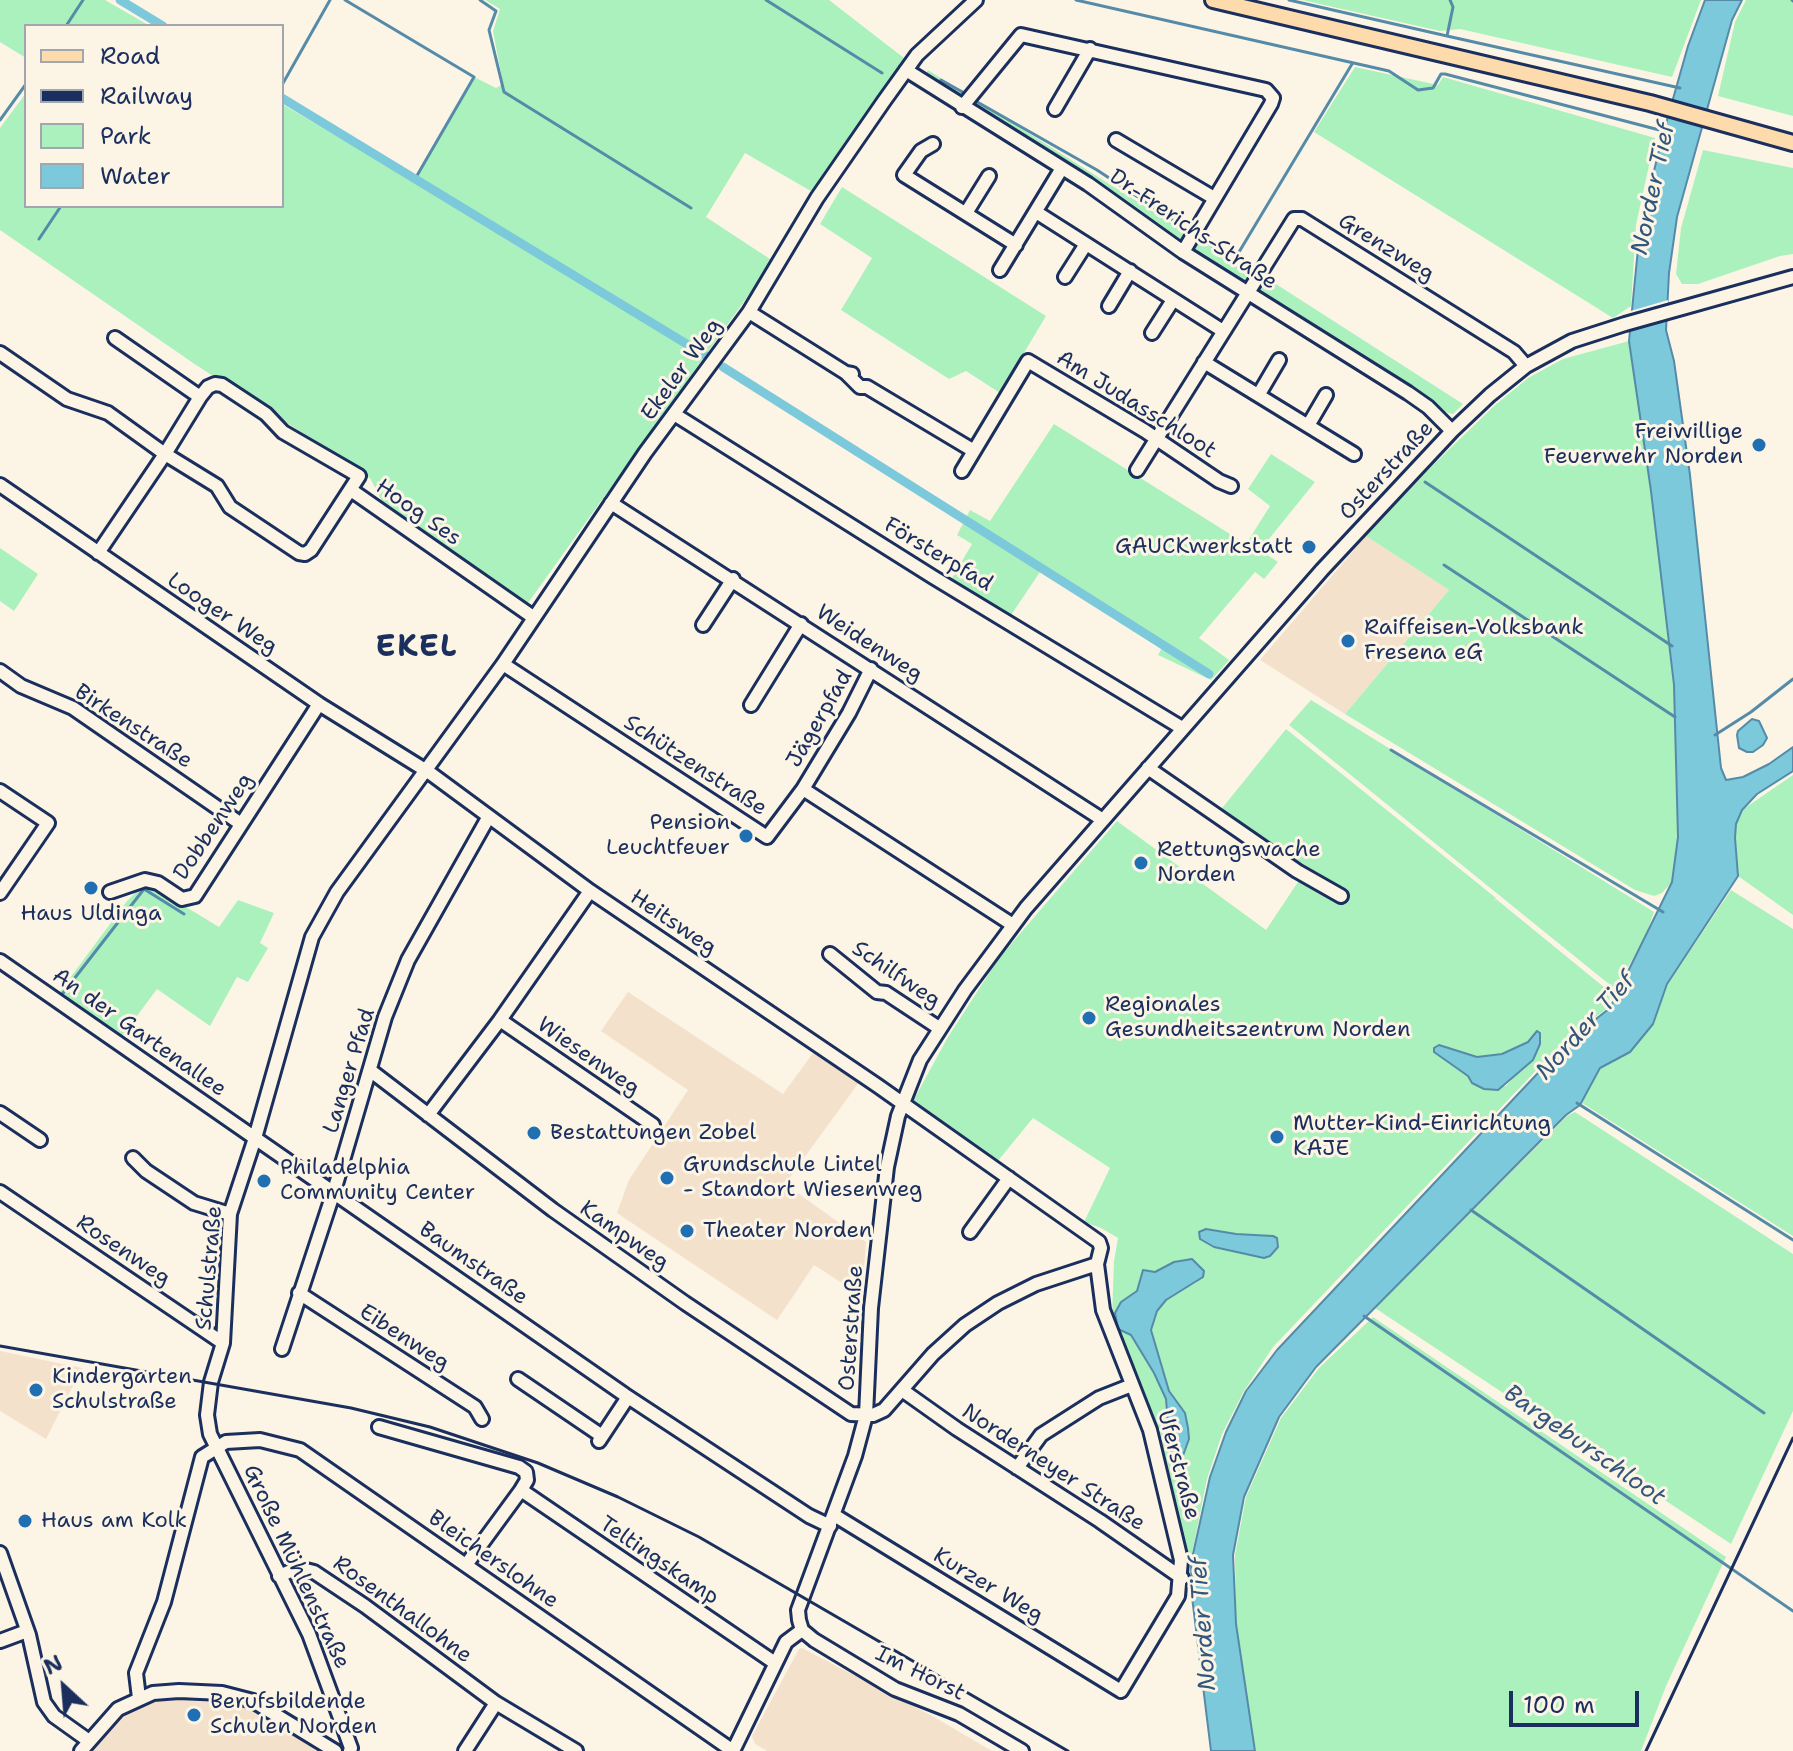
<!DOCTYPE html>
<meta charset="utf-8">
<style>
body{margin:0}
#map{position:relative;width:1793px;height:1751px;overflow:hidden;background:#fcf5e5;font-family:"Shantell Sans",sans-serif}
canvas{display:block}
.legend{position:absolute;left:24px;top:24px;width:260px;height:184px;box-sizing:border-box;background:#fcf5e5;border:2px solid #a2a6af;margin:0;padding:10px 14px;list-style:none;font-size:24px;color:#1b2f5e}
.legend li{display:flex;align-items:center;gap:16px;height:40px}
.legend b{width:40px;border:2px solid #a2a6af}
.north{position:absolute;left:24px;top:1647px;width:80px;height:80px;-webkit-text-stroke:6px #fcf5e5;paint-order:stroke;rotate:334deg;font-size:22px;font-weight:700;line-height:32px;text-align:center;color:#1b2f5e}
.north::after{content:'';display:block;margin:auto;width:28px;height:36px;background:#1b2f5e;clip-path:polygon(50% 0,100% 100%,50% 72%,0 100%)}
.scale{position:absolute;left:1509px;top:1691px;width:130px;height:36px;box-sizing:border-box;border:4px solid #1b2f5e;border-top:0;padding-left:10px;font-size:24px;line-height:28px;white-space:nowrap;color:#1b2f5e;-webkit-text-stroke:6px #fcf5e5;paint-order:stroke}
</style>
<div id="map">
<canvas width="1793" height="1751"></canvas>
<ul class="legend">
<li><b style="height:10px;background:#fedbac"></b>Road</li>
<li><b style="height:10px;background:#1b2f5e"></b>Railway</li>
<li><b style="height:22px;background:#abf1bd"></b>Park</li>
<li><b style="height:22px;background:#7cc9db"></b>Water</li>
</ul>
<div class="north">N</div>
<div class="scale">100 m</div>
</div>
<script>
const context = document.querySelector('canvas').getContext('2d');
context.lineJoin = 'round';
function paint(path, color) { context.fillStyle = color; context.fill(path, 'evenodd'); }
const poly = rows => new Path2D(rows.map(r => 'M' + r).join(''));
function stroke(path, color, width, dash) { context.strokeStyle = color; context.lineWidth = width; context.lineCap = dash ? 'butt' : 'round'; context.setLineDash(dash || []); context.stroke(path); }
function write(font, color, halo, rows, align = 'center') {
  context.font = font + ' "Shantell Sans",sans-serif'; context.lineWidth = 6; context.setLineDash([]); context.textBaseline = 'middle'; context.strokeStyle = halo; context.fillStyle = color; for (const [text, x, y, turn = 0] of rows) {
    context.save(); context.translate(x, y); context.rotate((+turn || 0) * Math.PI / 180); context.textAlign = isNaN(turn) ? turn : align; if (halo) context.strokeText(text, 0, 0); context.fillText(text, 0, 0); context.restore();
  }
}
const built = poly([
 [1366,536,1449,590,1345,714,1260,660],
 [628,992,783,1094,816,1049,860,1081,785,1184,866,1242,862,1296,814,1265,777,1320,617,1213,629,1180,688,1090,601,1031],
 [0,1351,82,1368,46,1439,0,1411],
 [802,1648,934,1717,992,1751,767,1751,755,1744,752,1736,799,1649],
 [168,1696,204,1697,246,1705,285,1725,326,1751,91,1751,107,1729,134,1705]
]);
const green = poly([
 [0,0,105,0,150,26,26,26,26,58,0,42],
 [485,0,829,0,904,58,816,194,745,153,706,217,773,261,528,603,387,511,370,478,337,459,306,435,196,365,0,230,0,128,26,93,26,206,282,206,282,104,408,178,415,179,474,77,496,88,503,84,493,31,500,9],
 [1302,0,1701,0,1672,77,1460,29,1440,31],
 [1746,0,1793,0,1793,116,1718,96,1735,22],
 [1355,67,1438,85,1443,77,1655,138,1636,225,1631,306,1613,318,1314,132],
 [928,70,1262,280,1265,277,1463,404,1453,414,1440,411,1425,397,923,78],
 [1703,150,1793,168,1793,254,1780,256,1698,284,1682,284,1676,274,1681,228],
 [842,187,1046,316,1000,393,966,371,949,379,841,310,872,258,820,224],
 [1629,341,1651,491,1674,685,1678,837,1672,882,1662,893,1654,896,1635,890,1345,714,1449,590,1366,536,1435,463,1494,406,1528,378,1563,359],
 [1054,424,1246,544,1270,506,1248,489,1271,454,1315,482,1260,550,1278,562,1264,579,1255,572,1199,638,1229,660,1211,680,1158,655,1164,644,1042,569,1007,621,948,585,972,544,957,535,970,510,990,521],
 [0,548,38,574,14,611,0,601],
 [1311,700,1654,912,1644,940,1615,989,1289,725],
 [1286,729,1496,898,1493,901,1496,899,1610,992,1609,1007,1568,1037,1273,1347,1244,1391,1222,1434,1207,1479,1190,1563,1192,1597,1185,1596,1184,1556,1168,1472,1140,1382,1112,1317,1114,1261,1118,1238,1101,1228,1084,1222,1110,1168,1033,1118,997,1162,927,1115,913,1101,948,1037,999,958,1117,821,1266,930,1300,879,1219,812],
 [1535,1032,1513,1078,1506,1086,1472,1083,1468,1076,1438,1054,1439,1045,1477,1057,1502,1054,1528,1042],
 [1211,1229,1236,1234,1267,1235,1264,1258,1214,1247],
 [1174,1262,1197,1282,1166,1300,1157,1311,1151,1330,1169,1391,1185,1413,1189,1439,1184,1455,1170,1449,1166,1399,1154,1373,1131,1335,1125,1331,1133,1296,1137,1291,1143,1270,1155,1272],
 [1793,775,1793,915,1738,876,1735,838,1736,824,1742,810],
 [148,884,219,927,238,900,274,913,260,943,268,948,248,982,237,977,210,1026,157,989,117,1043,56,997,127,901,140,888],
 [1731,890,1793,929,1793,1236,1582,1103,1601,1068,1630,1052,1653,1025,1668,984],
 [1575,1112,1793,1254,1793,1411,1731,1544,1375,1308,1567,1116],
 [1373,1317,1726,1557,1666,1686,1641,1751,1256,1751,1236,1623,1235,1555,1246,1497,1281,1418,1319,1368]
]);
const water = poly([
 [1705,0,1742,0,1732,20,1677,217,1669,273,1666,330,1674,361,1690,475,1721,768,1726,780,1743,777,1769,764,1793,747,1793,771,1757,794,1742,810,1736,824,1735,838,1738,876,1667,984,1653,1024,1630,1052,1600,1068,1580,1105,1566,1115,1316,1367,1279,1417,1244,1497,1233,1555,1236,1624,1255,1751,1211,1751,1192,1597,1191,1563,1210,1477,1226,1432,1246,1391,1277,1350,1570,1039,1610,1008,1672,882,1678,837,1674,685,1651,491,1629,341,1640,228,1663,134,1688,46,1705,0],
 [1752,719,1759,721,1767,738,1763,745,1753,752,1747,752,1739,748,1737,735,1738,731,1752,719],
 [1537,1031,1540,1033,1540,1044,1533,1060,1498,1090,1484,1089,1472,1083,1468,1076,1434,1052,1434,1048,1439,1045,1477,1057,1502,1054,1528,1042,1537,1031],
 [1206,1229,1236,1234,1273,1236,1277,1238,1278,1247,1270,1256,1264,1258,1214,1247,1200,1239,1199,1232,1206,1229],
 [1192,1259,1204,1271,1203,1277,1166,1300,1157,1311,1151,1330,1169,1391,1185,1413,1188,1428,1189,1439,1180,1464,1176,1464,1170,1449,1166,1399,1154,1373,1131,1335,1118,1329,1115,1313,1121,1302,1137,1291,1143,1270,1155,1272,1174,1262,1192,1259]
]);
const pier = poly([
 [1668,300,1668,320,1625,333,1627,312]
]);
const stream = poly([
 [345,0,474,77,415,179],
 [480,0,496,11,489,30,504,92,691,208],
 [766,0,882,73],
 [1076,0,1389,71,1418,90,1433,88,1441,74,1445,74,1667,132],
 [1289,0,1447,36],
 [1450,0,1453,7,1447,36,1680,88],
 [1792,0,1793,1],
 [66,26,83,0],
 [941,80,966,94],
 [282,85,330,0],
 [972,99,1097,170,1191,232],
 [0,120,26,84],
 [1197,236,1232,260,1236,257,1352,64],
 [39,239,61,206],
 [1425,482,1672,646],
 [1444,565,1675,717],
 [1715,735,1751,712,1793,679],
 [1391,750,1663,912],
 [60,997,144,889,184,914],
 [1577,1103,1793,1240],
 [1471,1210,1764,1413],
 [1364,1316,1793,1611]
]);
const canal = poly([
 [120,0,163,26],
 [282,98,708,357],
 [723,367,1209,674]
]);
const minor = poly([
 [906,70,1088,184,1183,252,1408,393,1428,407,1452,431],
 [962,107,1021,35,1266,90,1273,98,1271,104,1183,252],
 [1055,109,1090,49],
 [1116,140,1214,198],
 [933,144,921,151,904,175,1016,245],
 [1036,212,1223,331],
 [966,213,989,176],
 [1000,270,1062,168],
 [1065,277,1086,244],
 [1109,306,1130,271],
 [749,312,846,373,852,374],
 [1152,333,1173,300],
 [115,338,200,397],
 [0,353,67,399,108,413,165,454,217,486,230,507,299,553,305,554,311,550,359,476,283,432,266,414,222,385,215,384,208,387,200,397,165,454,98,553],
 [1204,362,1354,454],
 [846,373,860,387,867,387,974,451],
 [1259,394,1279,360],
 [674,414,933,577,1182,728],
 [1309,424,1326,395],
 [1137,470,1294,219,1302,219,1514,352,1526,366],
 [962,471,1028,361,1145,431,1219,481,1231,486],
 [0,485,319,704,430,773,590,891,878,1086,1099,1242,1101,1248,1097,1264,1103,1310,1150,1430,1181,1560,1178,1596,1121,1691,834,1515],
 [351,490,533,617],
 [611,503,1103,820],
 [703,625,733,579],
 [503,664,767,837,803,789,1013,925],
 [0,671,21,686,73,708,241,824],
 [751,705,801,624],
 [1148,768,1297,871,1341,896],
 [803,789,849,713,871,669],
 [0,791,48,823,0,893],
 [110,892,145,880,158,883,182,899,195,896,319,704],
 [830,954,877,992,886,993,939,1028],
 [0,961,625,1395,809,1516,830,1526],
 [500,1020,653,1125],
 [371,1071,553,1210,685,1303,851,1414,873,1415,884,1410,933,1354,965,1325,998,1303,1036,1284,1097,1264],
 [0,1113,40,1140],
 [428,1115,500,1020,590,891],
 [133,1158,146,1171,194,1203,230,1214],
 [0,1192,223,1343],
 [970,1232,1009,1178],
 [299,1293,475,1407,482,1419],
 [282,1349,334,1191,385,1017,408,960,488,818],
 [518,1379,602,1436],
 [902,1390,957,1429,1100,1521,1182,1578],
 [379,1427,519,1467,526,1472,527,1480,521,1490,775,1663],
 [599,1441,628,1397],
 [1017,1468,1041,1435,1099,1398,1132,1385],
 [0,1553,29,1635,44,1702,54,1716,89,1741],
 [466,1565,521,1490],
 [279,1576,298,1568,314,1572,365,1606,496,1703,576,1751],
 [0,1641,27,1631],
 [139,1698,136,1673,164,1602,202,1457,226,1442,260,1440,300,1450,733,1751],
 [81,1751,118,1709,153,1693,179,1691,222,1693,253,1701,335,1751],
 [350,1751,351,1748,309,1634,210,1434,207,1415,211,1382,223,1343,230,1214,255,1138,312,937,337,892,503,664,645,453,749,312,817,198,884,101,917,55,976,0],
 [465,1751,496,1703],
 [733,1751,786,1642,802,1630],
 [1022,1751,959,1714,895,1689,814,1640,802,1630,799,1620,798,1610,855,1456,866,1415,871,1308,887,1167,898,1116,920,1060,965,990,1026,908,1322,570,1452,431,1490,395,1526,366,1572,341,1625,324,1793,277]
]);
const major = poly([
 [1213,0,1650,103,1793,143]
]);
const rail = poly([
 [0,1346,351,1408,430,1427,538,1463,618,1497,699,1537,1068,1751],
 [1646,1751,1793,1438]
]);
const markers = [
 [1759,445,8,"#1f6fb2"],
 [1309,547,8,"#1f6fb2"],
 [1348,641,8,"#1f6fb2"],
 [746,836,8,"#1f6fb2"],
 [1141,863,8,"#1f6fb2"],
 [91,888,8,"#1f6fb2"],
 [1089,1018,8,"#1f6fb2"],
 [534,1133,8,"#1f6fb2"],
 [1277,1137,8,"#1f6fb2"],
 [667,1178,8,"#1f6fb2"],
 [264,1181,8,"#1f6fb2"],
 [687,1231,8,"#1f6fb2"],
 [36,1390,8,"#1f6fb2"],
 [25,1521,8,"#1f6fb2"],
 [194,1715,8,"#1f6fb2"]
];
const streetNames = [
 ["Dr.-Frerichs-Straße",1193,230,34],
 ["Grenzweg",1386,248,32],
 ["Ekeler Weg",682,370,-54],
 ["Am Judasschloot",1136,405,32],
 ["Osterstraße",1387,471,-47],
 ["Hoog Ses",418,513,35],
 ["Försterpfad",938,555,31],
 ["Looger Weg",222,614,34],
 ["Weidenweg",869,644,33],
 ["Jägerpfad",820,719,-60],
 ["Birkenstraße",133,727,33],
 ["Schützenstraße",695,766,33],
 ["Dobbenweg",214,827,-56],
 ["Heitsweg",673,923,34],
 ["Schilfweg",896,975,34],
 ["An der Gartenallee",139,1033,35],
 ["Wiesenweg",588,1057,35],
 ["Langer Pfad",350,1071,-73],
 ["Kampweg",624,1236,35],
 ["Rosenweg",123,1251,34],
 ["Baumstraße",473,1264,35],
 ["Schulstraße",210,1268,-85],
 ["Osterstraße",852,1328,-86],
 ["Eibenweg",404,1338,33],
 ["Uferstraße",1178,1465,75],
 ["Norderneyer Straße",1053,1468,33],
 ["Bleicherslohne",493,1560,35],
 ["Teltingskamp",659,1561,34],
 ["Große Mühlenstraße",296,1567,65],
 ["Kurzer Weg",988,1586,31],
 ["Rosenthallohne",402,1610,36],
 ["Im Horst",920,1674,26]
];
const poiNames = [
 ["Freiwillige",1743,432,"right"],
 ["Feuerwehr Norden",1743,457,"right"],
 ["GAUCKwerkstatt",1293,547,"right"],
 ["Raiffeisen-Volksbank",1364,628],
 ["Fresena eG",1364,653],
 ["Pension",730,823,"right"],
 ["Leuchtfeuer",730,848,"right"],
 ["Rettungswache",1157,850],
 ["Norden",1157,875],
 ["Haus Uldinga",91,914,"center"],
 ["Regionales",1105,1005],
 ["Gesundheitszentrum Norden",1105,1030],
 ["Mutter-Kind-Einrichtung",1293,1124],
 ["KAJE",1293,1149],
 ["Bestattungen Zobel",550,1133],
 ["Grundschule Lintel",683,1165],
 ["- Standort Wiesenweg",683,1190],
 ["Philadelphia",280,1168],
 ["Community Center",280,1193],
 ["Theater Norden",703,1231],
 ["Kindergarten",52,1377],
 ["Schulstraße",52,1402],
 ["Haus am Kolk",41,1521],
 ["Berufsbildende",210,1702],
 ["Schulen Norden",210,1727]
];
const waterNames = [
 ["Norder Tief",1654,189,-78],
 ["Norder Tief",1586,1027,-48],
 ["Bargeburschloot",1584,1446,35],
 ["Norder Tief",1204,1624,-94]
];
const districtNames = [
 ["EKEL",417,648]
];
paint(built, '#f3e1cb');
paint(green, '#abf1bd');
paint(water, '#7cc9db');
stroke(water, '#558ba9', 2);
paint(pier, '#fcf5e5');
stroke(stream, '#558ba9', 3);
stroke(canal, '#7cc9db', 9);
stroke(minor, '#1b2f5e', 18);
stroke(major, '#1b2f5e', 20);
stroke(minor, '#fcf5e5', 12);
stroke(major, '#fedbac', 14);
stroke(rail, '#1b2f5e', 3);
for (const [x, y, r, color] of markers) { const dot = new Path2D(); dot.arc(x, y, r, 0, 2 * Math.PI); context.fillStyle = color; context.fill(dot); stroke(dot, '#fcf5e5', 3); }
write('22px', '#1b2f5e', '#fcf5e5', streetNames);
write('22px', '#1b2f5e', '#fcf5e5', poiNames, 'left');
write('italic 24px', '#33567d', '#fcf5e5', waterNames);
context.letterSpacing = '2px';
write('bold 30px', '#1b2f5e', '#fcf5e5', districtNames);
context.letterSpacing = '0px';
</script>
